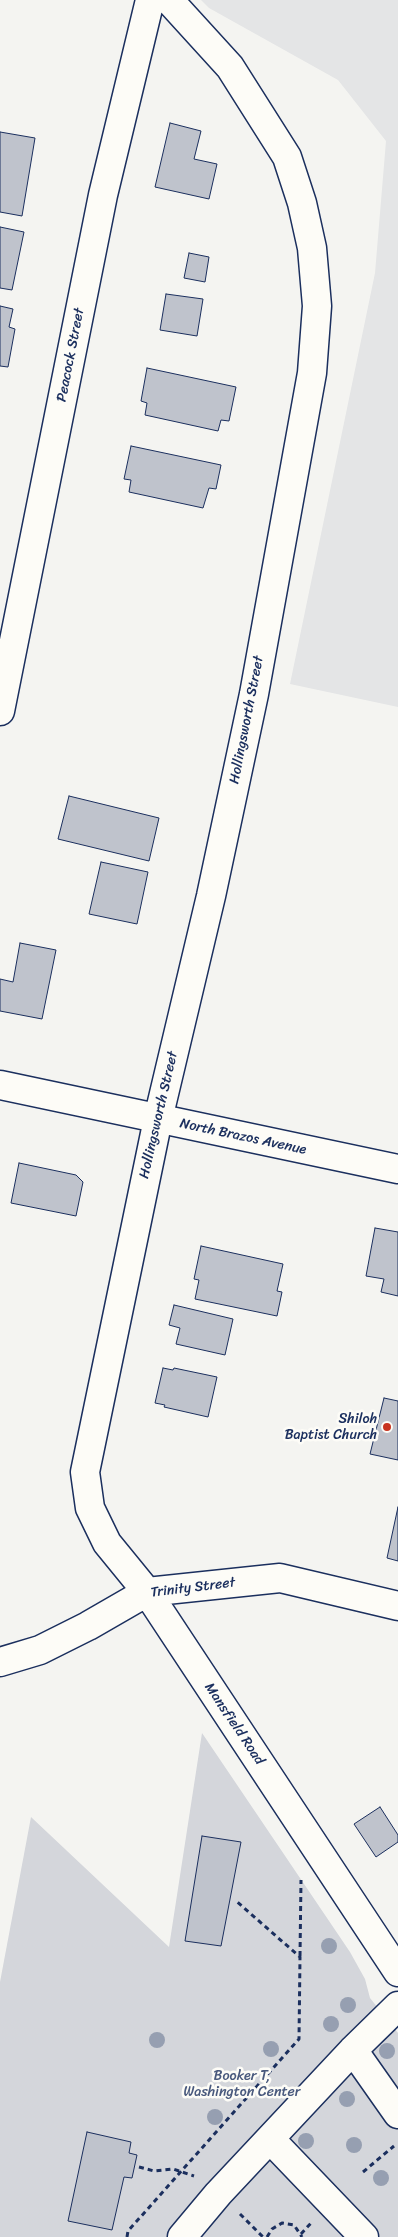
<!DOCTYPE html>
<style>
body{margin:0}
canvas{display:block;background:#f4f4f1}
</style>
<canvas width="398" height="2237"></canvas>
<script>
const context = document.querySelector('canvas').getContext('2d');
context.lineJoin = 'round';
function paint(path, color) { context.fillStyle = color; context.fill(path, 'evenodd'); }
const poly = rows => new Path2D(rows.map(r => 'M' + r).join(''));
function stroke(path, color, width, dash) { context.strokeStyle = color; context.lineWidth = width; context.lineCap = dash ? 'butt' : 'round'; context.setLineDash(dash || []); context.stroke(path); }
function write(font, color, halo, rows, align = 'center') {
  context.font = font + ' Sriracha,sans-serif'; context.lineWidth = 5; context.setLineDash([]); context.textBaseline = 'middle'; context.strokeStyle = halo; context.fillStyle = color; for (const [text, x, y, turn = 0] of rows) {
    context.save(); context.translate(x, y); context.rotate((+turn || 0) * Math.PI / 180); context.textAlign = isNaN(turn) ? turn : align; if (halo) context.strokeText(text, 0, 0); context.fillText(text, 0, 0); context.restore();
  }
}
const built = poly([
 [201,0,398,0,398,707,290,684,375,273,386,141,338,80,209,8]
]);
const green = poly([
 [202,1733,350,1952,365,1979,370,1998,398,2033,398,2237,0,2237,0,1982,31,1817,169,1947]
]);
const building = poly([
 [170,123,201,131,194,159,217,164,209,199,155,187,170,123],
 [0,132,35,138,22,216,0,212,0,132],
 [0,227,24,232,12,290,0,288,0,227],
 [189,253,209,257,205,282,184,278,189,253],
 [166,294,203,299,197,336,160,330,166,294],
 [0,306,13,309,9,327,15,329,8,367,0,366,0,306],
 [147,368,236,387,229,421,221,420,218,431,145,415,147,403,141,401,147,368],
 [131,446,221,465,216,489,209,488,203,508,129,492,131,480,124,479,131,446],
 [69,796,159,818,149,861,58,839,69,796],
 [101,862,148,872,137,924,89,914,101,862],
 [20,943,56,950,42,1019,0,1011,0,979,13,982,20,943],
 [19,1163,76,1175,83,1182,76,1216,11,1203,19,1163],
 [375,1228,398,1232,398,1296,381,1292,384,1279,366,1276,375,1228],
 [201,1246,283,1264,277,1291,282,1292,277,1316,195,1299,199,1280,194,1279,201,1246],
 [174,1305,233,1319,225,1355,176,1344,180,1328,169,1325,174,1305],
 [163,1368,173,1370,174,1368,217,1377,208,1417,164,1407,165,1405,155,1403,163,1368],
 [384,1398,398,1401,398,1460,370,1454,384,1398],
 [398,1507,398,1561,387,1558,398,1507],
 [380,1807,398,1835,398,1842,376,1857,354,1824,380,1807],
 [202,1836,241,1842,221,1946,185,1941,202,1836],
 [87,2132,131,2142,129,2153,137,2155,132,2178,124,2177,112,2230,68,2221,87,2132]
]);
const path = poly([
 [300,1956,301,1880],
 [139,2167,154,2171,173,2169,194,2176],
 [363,2172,394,2146],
 [240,2214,263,2237],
 [301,2234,311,2223],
 [127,2237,128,2231,299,2039,300,1957,235,1900],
 [267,2237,272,2229,282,2223,294,2225,302,2237]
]);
const minor = poly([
 [169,0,230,67,287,157,302,203,312,248,317,306,312,373,254,694,211,896,158,1119,85,1472,90,1508,107,1543,147,1592,398,1972],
 [0,711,103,195,150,0],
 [0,1085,398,1169],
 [0,1662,40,1650,88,1626,147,1592,280,1578,398,1606],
 [353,2050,398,2114],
 [271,2140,364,2237],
 [182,2237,218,2194,353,2050,398,2006]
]);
const trees = [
 [329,1946],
 [348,2005],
 [331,2024],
 [157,2040],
 [271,2049],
 [387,2051],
 [347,2099],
 [215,2117],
 [306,2141],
 [354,2145],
 [381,2178]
];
const markers = [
 [387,1427,5,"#c8321e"]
];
const streetNames = [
 ["Peacock Street",71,355,-79],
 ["Hollingsworth Street",247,720,-79],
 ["Hollingsworth Street",159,1115,-77],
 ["North Brazos Avenue",243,1137,12],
 ["Trinity Street",193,1588,-7],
 ["Mansfield Road",234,1724,56]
];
const poiNames = [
 ["Shiloh",377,1419],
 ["Baptist Church",377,1435]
];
const parkNames = [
 ["Booker T,",242,2076],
 ["Washington Center",242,2092]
];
paint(built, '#e4e5e6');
paint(green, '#d4d6db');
paint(building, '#bfc3cc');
stroke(building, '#1b2f5e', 1);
stroke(minor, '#1b2f5e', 31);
stroke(path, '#1b2f5e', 3, [5, 4]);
stroke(minor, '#fdfcf7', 28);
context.fillStyle = '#969fb1';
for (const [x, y] of trees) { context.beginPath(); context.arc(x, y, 8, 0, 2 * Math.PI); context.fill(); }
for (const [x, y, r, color] of markers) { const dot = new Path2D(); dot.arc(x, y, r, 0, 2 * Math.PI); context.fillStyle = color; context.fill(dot); stroke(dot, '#fdfcf7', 2); }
write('14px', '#1b2f5e', '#fdfcf7', streetNames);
write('14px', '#1b2f5e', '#fdfcf7', poiNames, 'right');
write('14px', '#49597d', '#fdfcf7', parkNames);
</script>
